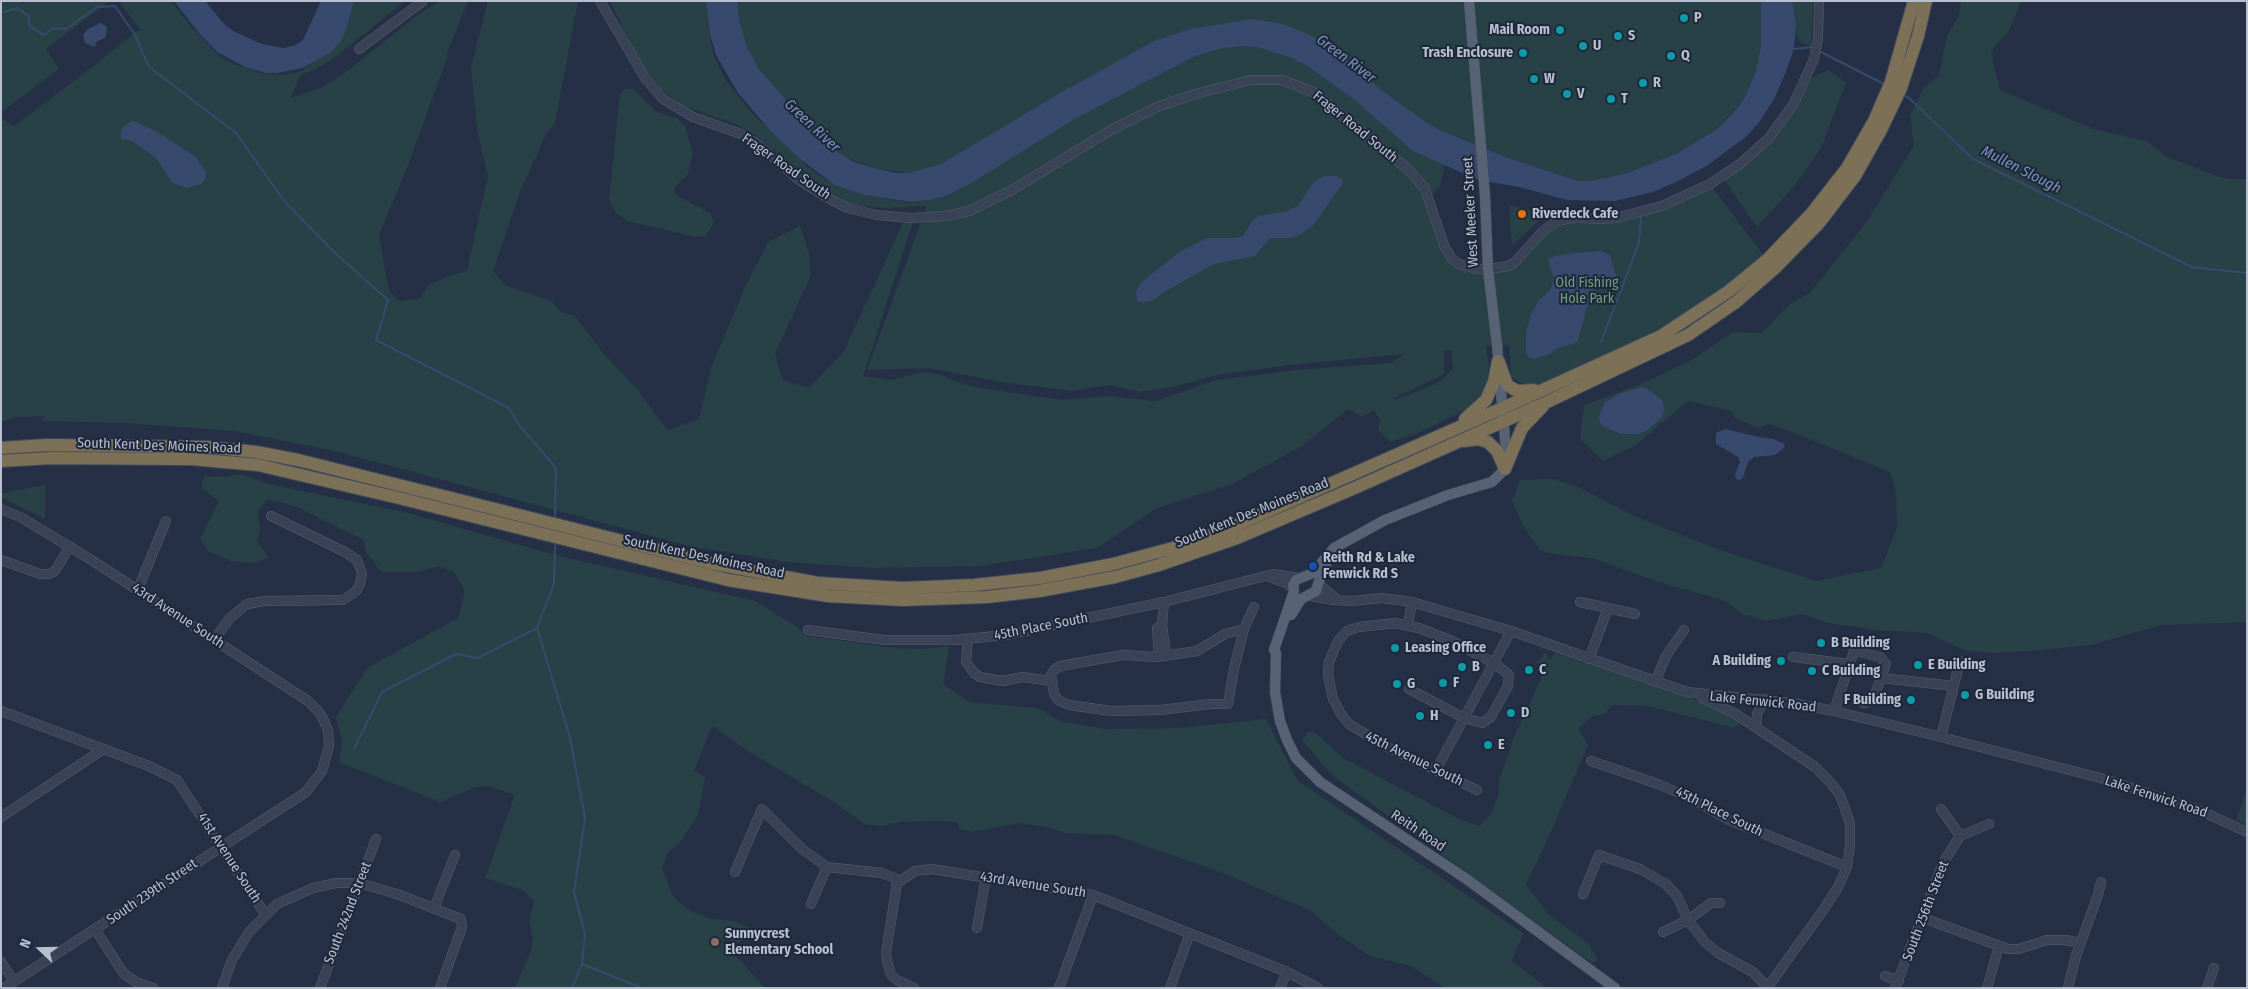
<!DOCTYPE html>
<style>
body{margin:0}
#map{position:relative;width:2248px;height:989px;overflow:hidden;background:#253046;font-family:"Fira Sans Condensed",sans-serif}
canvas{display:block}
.frame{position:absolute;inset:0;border:2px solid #b8bfce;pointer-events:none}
.north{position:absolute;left:15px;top:924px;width:50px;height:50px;-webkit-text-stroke:4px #1e283b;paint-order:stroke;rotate:291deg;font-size:14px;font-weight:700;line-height:20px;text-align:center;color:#b8bfce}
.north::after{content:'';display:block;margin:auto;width:18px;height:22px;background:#b8bfce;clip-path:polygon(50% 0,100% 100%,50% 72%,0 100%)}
</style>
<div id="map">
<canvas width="2248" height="989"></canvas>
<div class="frame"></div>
<div class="north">N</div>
</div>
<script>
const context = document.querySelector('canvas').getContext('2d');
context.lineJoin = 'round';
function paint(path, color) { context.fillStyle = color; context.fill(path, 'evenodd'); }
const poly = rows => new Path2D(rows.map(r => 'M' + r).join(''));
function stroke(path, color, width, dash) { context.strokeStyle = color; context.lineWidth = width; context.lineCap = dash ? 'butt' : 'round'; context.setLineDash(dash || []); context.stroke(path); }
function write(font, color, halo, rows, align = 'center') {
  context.font = font + ' "Fira Sans Condensed",sans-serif'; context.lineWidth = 4; context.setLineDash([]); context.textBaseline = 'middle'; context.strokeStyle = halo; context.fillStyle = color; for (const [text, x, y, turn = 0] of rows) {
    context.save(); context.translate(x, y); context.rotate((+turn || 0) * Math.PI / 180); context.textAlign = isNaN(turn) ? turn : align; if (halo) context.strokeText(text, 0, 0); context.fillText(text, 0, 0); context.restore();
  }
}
const green = poly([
 [1,1,110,1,46,49,59,69,1,112],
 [119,1,171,1,188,23,216,53,229,62,261,73,284,75,301,71,329,53,340,41,354,1,405,1,338,55,315,70,300,75,291,98,323,87,349,70,416,16,440,1,468,1,447,53,448,55,409,163,379,235,389,291,400,301,419,299,429,285,449,276,467,270,488,176,477,130,471,67,488,1,578,1,555,123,546,134,520,192,493,271,505,285,551,301,561,312,575,316,603,353,639,391,667,430,699,419,711,368,746,285,768,242,800,226,809,254,811,275,775,354,783,380,809,388,844,351,903,223,913,222,863,376,891,380,922,372,941,374,953,381,974,387,1062,400,1107,396,1155,401,1216,380,1298,370,1391,363,1404,354,1289,365,1217,375,1172,387,1140,392,1110,385,1071,391,1001,382,929,368,867,370,927,206,886,208,845,204,805,185,776,151,757,136,737,125,682,105,662,90,639,61,610,1,708,1,709,27,713,54,725,79,754,116,793,147,806,166,825,179,863,194,909,203,929,200,941,165,909,173,876,169,842,156,825,144,772,86,753,60,744,43,735,1,1761,1,1761,46,1756,72,1744,99,1716,130,1699,141,1676,154,1627,173,1591,181,1579,181,1508,158,1448,133,1443,174,1440,185,1429,198,1444,245,1459,264,1509,266,1557,221,1616,218,1710,184,1767,260,1685,321,1544,388,1519,382,1511,376,1509,345,1486,346,1489,367,1486,390,1473,406,1420,432,1391,442,1378,430,1380,420,1374,410,1363,417,1348,409,1302,446,1230,485,1157,508,1097,548,981,566,873,568,787,562,689,546,335,451,235,431,124,423,41,421,45,416,17,417,1,422,1,118,14,126,95,65,135,32,140,30],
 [1453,350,1451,351,1453,368,1444,378,1435,384,1398,399,1392,399,1444,374,1444,351],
 [1788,1,1813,1,1811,46,1801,43,1797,37],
 [1961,1,2021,1,2009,31,1994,47,1991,54,2000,90,2094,129,2146,141,2167,157,2212,174,2229,179,2247,179,2247,622,2161,625,2091,645,2042,650,1999,653,1966,651,1927,633,1875,630,1829,623,1802,614,1766,621,1742,614,1726,601,1656,581,1592,558,1553,554,1540,550,1525,529,1512,501,1520,480,1554,479,1578,487,1634,516,1717,549,1816,581,1881,568,1897,528,1896,492,1890,472,1797,434,1769,424,1759,428,1735,418,1731,411,1688,401,1636,445,1603,461,1580,439,1584,405,1639,385,1692,360,1733,332,1762,333,1790,304,1810,293,1868,220,1914,145,1910,116,1924,87,1939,76,1947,36,1959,16],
 [1604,403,1621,434,1602,426,1598,419],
 [1829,70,1846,83,1821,148,1795,185,1757,227,1723,178,1780,129,1797,106,1811,78],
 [632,88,657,112,676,118,685,126,693,154,687,175,675,187,675,192,681,198,710,213,714,222,706,236,695,237,628,221,616,213,609,200,620,94,625,89],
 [1509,205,1547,214,1512,245],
 [240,474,268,484,408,513,555,555,755,601,794,625,807,636,895,648,925,649,949,646,943,684,969,702,1037,708,1060,721,1105,729,1177,728,1266,719,1297,780,1523,933,1512,961,1547,988,1445,988,1411,966,1370,956,1339,935,1311,911,1223,873,1114,835,1064,833,1046,827,1018,823,972,832,961,829,956,822,938,821,899,822,883,826,864,824,837,804,748,751,712,726,694,771,705,777,698,815,678,845,668,852,662,869,673,896,688,910,711,919,735,921,750,929,767,930,739,942,721,939,765,988,515,988,530,953,533,938,529,923,534,902,524,891,485,878,515,795,489,786,475,787,440,802,339,762,342,742,336,717,367,668,458,618,465,592,454,572,439,566,418,572,381,572,366,552,364,540,297,507,267,499,258,511,260,528,257,541,269,558,255,563,231,561,208,551,200,539,219,501,201,488,204,476,227,477],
 [45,485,45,519,1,497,2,493],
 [1545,652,1549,660,1556,652,1682,694,1721,711,1740,723,1734,728,1649,706,1613,705,1604,714,1591,717,1578,729,1588,745,1547,841,1526,885,1549,915,1588,943,1598,960,1592,963,1333,776,1302,740,1308,732,1316,733,1343,758,1459,819,1480,826,1491,813,1499,794,1499,781,1514,737,1542,676,1537,663],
 [2247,790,2247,825,2236,819]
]);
const water = poly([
 [174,1,205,1,225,25,235,32,262,44,283,48,296,45,303,40,321,1,354,1,346,30,341,41,330,53,303,68,277,73,266,73,245,67,217,52,198,32],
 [706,1,737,1,739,20,747,47,759,69,814,133,831,148,852,161,873,168,896,173,909,173,941,164,1062,92,1154,41,1190,29,1253,19,1283,24,1317,38,1346,59,1381,90,1427,123,1440,130,1508,158,1579,181,1591,181,1627,173,1676,154,1716,130,1731,115,1744,99,1756,71,1761,46,1761,1,1792,1,1796,25,1794,49,1785,74,1774,99,1760,121,1747,136,1708,165,1676,182,1653,192,1615,201,1567,200,1519,187,1479,180,1458,171,1413,151,1355,100,1306,65,1292,58,1257,47,1241,46,1218,49,1193,57,1071,121,973,182,948,195,929,200,911,202,865,195,835,185,804,162,775,136,738,93,716,55,710,34],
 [101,23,107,27,106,37,96,42,95,47,85,43,83,35,88,29],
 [133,121,154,130,196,157,206,172,205,179,201,184,187,188,173,183,156,158,132,141,121,139,121,131,124,126],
 [1324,176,1337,176,1342,179,1343,183,1314,224,1300,235,1288,238,1270,238,1255,256,1214,264,1166,291,1153,300,1143,303,1137,301,1136,291,1143,281,1181,251,1207,238,1235,238,1243,236,1253,220,1259,216,1287,211,1298,206,1313,183],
 [1600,251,1610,255,1616,276,1610,289,1594,289,1591,292,1578,341,1573,344,1557,348,1550,354,1534,359,1528,357,1526,353,1526,332,1531,314,1539,300,1550,290,1554,278,1548,260,1555,256,1573,253],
 [1642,387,1647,389,1662,400,1664,409,1662,417,1649,429,1639,434,1621,434,1602,426,1598,419,1604,403,1619,394],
 [1725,429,1759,437,1773,439,1783,443,1785,447,1775,455,1754,457,1748,462,1743,477,1740,480,1736,479,1735,475,1740,462,1738,457,1716,444,1716,433]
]);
const stream = poly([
 [1,13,17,8,29,16,29,25,43,35,54,28,66,29,97,7,115,6,135,35,149,67,236,133,285,202,335,253,388,300,376,340,509,408,520,426,556,468,555,518],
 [1793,49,1813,47],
 [1819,51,1884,84],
 [1903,95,1909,98,1973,159,2192,267,2247,273],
 [1601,342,1639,243,1641,217],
 [555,545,554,584,537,628,570,738,585,818,574,892,585,934,582,964,572,988],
 [354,749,382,692,456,654,478,658,537,628],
 [582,964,642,988]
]);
const minor = poly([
 [600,1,645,78,663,99,693,117,741,134,758,144,799,180,828,198,847,208,877,215,910,218,946,216,969,211,1012,190,1111,130,1157,107,1195,94,1251,80,1282,80,1313,92,1410,171,1425,189,1444,245,1452,259,1459,264,1477,269,1488,269,1509,266,1515,262,1543,231,1557,221,1576,217,1594,219,1616,218,1662,206,1710,184,1740,164,1768,139,1793,105,1814,59,1818,39,1819,1],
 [359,49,423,1],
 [1,509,22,518,93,561,308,701,319,712,324,721,328,730,329,746,322,771,306,792,4,988],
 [1,560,40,574,49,574,55,571,70,546],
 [1270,577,1286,583,1293,588],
 [1319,584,1336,599],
 [138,589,166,521],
 [1310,596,1333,600,1352,601,1382,598,1412,602,1511,631,1687,692,1792,703,1834,711,1941,737,2104,779,2201,811,2247,832],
 [1164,602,1162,625,1166,655],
 [1580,602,1635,614],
 [1408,625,1412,602],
 [1157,628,1159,656],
 [1244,629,1225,634,1197,651,1157,657,1123,655,1060,666,1054,670,1051,675,1054,694,1058,700,1069,705,1111,711,1160,710,1211,704,1228,704,1234,669,1244,629,1254,607],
 [808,630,884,640,955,640,1006,635,1164,602,1273,574,1299,578],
 [968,639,966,662,974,673,980,677,1002,681,1023,677,1051,681],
 [214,640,230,618,247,604,265,601,343,600,356,591,360,584,362,573,357,560,345,552,271,516],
 [1793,657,1850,664],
 [1589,659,1608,608],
 [1882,678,1954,686],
 [1655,682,1666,656,1684,630],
 [1409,689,1464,718,1482,723,1491,717,1508,686,1509,675,1494,663,1452,641,1419,628,1395,623,1359,627,1347,631,1338,641,1329,662,1328,674,1333,699,1341,714,1349,724,1387,747,1477,790],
 [1702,698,1734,713,1815,767,1831,783,1840,795,1850,823,1850,846,1847,867,1838,887,1824,909,1767,988],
 [1,711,149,766,177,780,265,914],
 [1834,711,1854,651,1880,657,1886,664,1873,700,1864,703],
 [1756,727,1757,714,1765,699],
 [1941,737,1960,661],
 [1591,761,1658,784,1688,797,1727,819,1847,867],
 [1436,770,1511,631],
 [1941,809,1960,836],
 [1,817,102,750],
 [1960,836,1989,824],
 [735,872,762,809,802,849,827,867,882,873,894,878,897,883],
 [897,883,915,871,932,869,1093,895,1287,972,1318,988],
 [897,883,886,953,887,961,891,975,897,980,914,988],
 [1583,894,1599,855,1640,869,1666,884,1677,896,1688,920,1705,942,1718,953,1753,972,1768,988],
 [811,904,827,867],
 [434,908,455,855],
 [1923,918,2008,949,2019,949,2047,940,2065,940,2080,943],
 [977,928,986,877],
 [95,929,124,974,136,982,153,988],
 [1663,932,1688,920,1711,903,1720,903],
 [1,962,14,981],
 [1885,976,1899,981],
 [222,988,232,960,249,932,277,904,313,888,336,883,359,883,397,894,461,919,462,927,440,988],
 [320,988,376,839],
 [1059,988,1093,895],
 [1170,988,1190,933],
 [1280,988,1287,972],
 [1895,988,1943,863,1960,836],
 [1987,988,1999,946],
 [2068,988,2076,956,2098,895,2101,882],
 [2207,988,2214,968]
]);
const major = poly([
 [1469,1,1485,196,1488,269,1497,345,1506,450,1505,469,1492,482,1448,495,1385,520,1334,548,1313,573,1296,580,1293,585,1294,591,1274,650,1276,653,1275,692,1280,721,1287,740,1296,758,1320,782,1465,878,1615,988],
 [1291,615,1301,599,1316,591,1321,575,1326,565]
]);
const highway = poly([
 [1499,362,1507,385,1517,391,1534,390],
 [1465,419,1486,400,1494,382,1498,361],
 [1464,441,1478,439,1488,442,1497,451,1505,469],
 [1,448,46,445,132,446,207,447,256,452,298,460,463,501,710,563,818,583,903,588,974,585,1040,578,1113,564,1173,548,1223,531,1514,403,1661,336,1729,291,1767,260,1811,214,1847,168,1874,121,1891,82,1914,1],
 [1,461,51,458,191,459,258,465,399,498,728,580,828,596,903,600,987,597,1039,591,1115,577,1159,565,1237,538,1357,487,1547,402,1688,335,1736,302,1775,268,1819,223,1855,176,1881,130,1901,88,1918,36,1926,1],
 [1505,469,1522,428,1543,406]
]);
const markers = [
 [1684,18,5,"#0f9aa8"],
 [1560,30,5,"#0f9aa8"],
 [1618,36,5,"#0f9aa8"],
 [1583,46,5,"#0f9aa8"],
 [1523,53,5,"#0f9aa8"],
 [1671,56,5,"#0f9aa8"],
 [1534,79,5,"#0f9aa8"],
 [1643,83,5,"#0f9aa8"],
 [1567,94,5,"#0f9aa8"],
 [1611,99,5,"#0f9aa8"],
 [1522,214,5,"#e8710a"],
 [1313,566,5,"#1a4fb4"],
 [1821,643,5,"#0f9aa8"],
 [1395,648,5,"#0f9aa8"],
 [1781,661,5,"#0f9aa8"],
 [1918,665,5,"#0f9aa8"],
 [1462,667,5,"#0f9aa8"],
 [1529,670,5,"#0f9aa8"],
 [1812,671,5,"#0f9aa8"],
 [1443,683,5,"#0f9aa8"],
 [1397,684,5,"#0f9aa8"],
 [1965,695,5,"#0f9aa8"],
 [1911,700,5,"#0f9aa8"],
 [1511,713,5,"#0f9aa8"],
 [1420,716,5,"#0f9aa8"],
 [1488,745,5,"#0f9aa8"],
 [715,942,5,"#8d6e63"]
];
const poiNames = [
 ["P",1694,18],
 ["Mail Room",1550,30,"right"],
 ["S",1628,36],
 ["U",1593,46],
 ["Trash Enclosure",1513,53,"right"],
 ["Q",1681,56],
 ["W",1544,79],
 ["R",1653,83],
 ["V",1577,94],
 ["T",1621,99],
 ["Riverdeck Cafe",1532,214],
 ["Reith Rd & Lake",1323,558],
 ["Fenwick Rd S",1323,574],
 ["B Building",1831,643],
 ["Leasing Office",1405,648],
 ["A Building",1771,661,"right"],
 ["E Building",1928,665],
 ["B",1472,667],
 ["C",1539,670],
 ["C Building",1822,671],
 ["F",1453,683],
 ["G",1407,684],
 ["G Building",1975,695],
 ["F Building",1901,700,"right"],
 ["D",1521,713],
 ["H",1430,716],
 ["E",1498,745],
 ["Sunnycrest",725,934],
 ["Elementary School",725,950]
];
const streetNames = [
 ["Frager Road South",1355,127,39],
 ["Frager Road South",786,167,35],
 ["West Meeker Street",1471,212,-93],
 ["South Kent Des Moines Road",159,446,2],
 ["South Kent Des Moines Road",1252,513,-22],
 ["South Kent Des Moines Road",704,557,12],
 ["43rd Avenue South",178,616,33],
 ["45th Place South",1041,627,-11],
 ["Lake Fenwick Road",1763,702,6],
 ["45th Avenue South",1414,759,26],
 ["Lake Fenwick Road",2156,797,18],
 ["45th Place South",1719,812,26],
 ["Reith Road",1418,831,34],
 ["41st Avenue South",229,858,57],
 ["43rd Avenue South",1033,885,9],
 ["South 239th Street",152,892,-34],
 ["South 256th Street",1926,911,-69],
 ["South 242nd Street",348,913,-69]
];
const parkNames = [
 ["Old Fishing",1587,283],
 ["Hole Park",1587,299]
];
const waterNames = [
 ["Green River",1346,59,37],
 ["Green River",812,126,43],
 ["Mullen Slough",2021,170,27]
];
paint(green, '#274147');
paint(water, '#374a6e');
stroke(stream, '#374a6e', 2);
stroke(minor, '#565e70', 10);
stroke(major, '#444c5e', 11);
stroke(highway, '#424b5d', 14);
stroke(minor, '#3a4355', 9);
stroke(major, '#586275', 10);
stroke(highway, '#7c7056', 12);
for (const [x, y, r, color] of markers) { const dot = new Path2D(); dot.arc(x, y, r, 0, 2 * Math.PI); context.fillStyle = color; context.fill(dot); stroke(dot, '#1e283b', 2); }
write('bold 14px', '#b8bfce', '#1e283b', poiNames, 'left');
write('14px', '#b8bfce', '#1e283b', streetNames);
write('14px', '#6da17e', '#1e283b', parkNames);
write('italic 15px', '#7c91b8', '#1e283b', waterNames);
</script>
